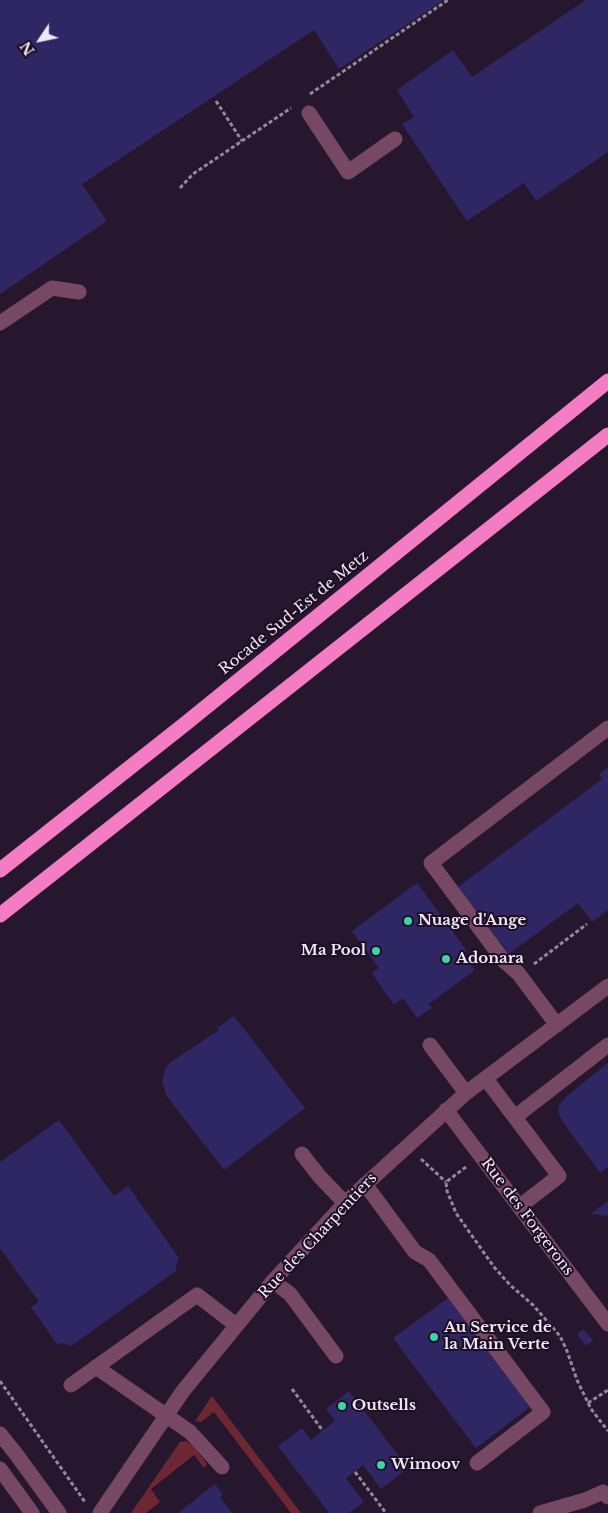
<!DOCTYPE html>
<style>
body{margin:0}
#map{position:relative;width:608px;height:1513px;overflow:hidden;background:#27172e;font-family:"Libre Baskerville",serif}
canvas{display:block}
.north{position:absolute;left:15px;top:15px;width:50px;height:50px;-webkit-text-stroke:4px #1d0e24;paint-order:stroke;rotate:236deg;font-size:14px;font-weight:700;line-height:20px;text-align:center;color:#f0e6f6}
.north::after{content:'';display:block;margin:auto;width:18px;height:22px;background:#f0e6f6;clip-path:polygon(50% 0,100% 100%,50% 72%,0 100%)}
</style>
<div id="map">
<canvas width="608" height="1513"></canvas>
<div class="north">N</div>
</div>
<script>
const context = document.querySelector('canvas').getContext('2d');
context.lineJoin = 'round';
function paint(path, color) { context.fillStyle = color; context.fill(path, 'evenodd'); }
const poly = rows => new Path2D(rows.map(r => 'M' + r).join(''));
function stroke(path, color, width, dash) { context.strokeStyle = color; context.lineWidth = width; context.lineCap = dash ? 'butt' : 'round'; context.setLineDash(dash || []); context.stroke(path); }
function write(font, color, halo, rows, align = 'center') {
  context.font = font + ' "Libre Baskerville",serif'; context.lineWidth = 4; context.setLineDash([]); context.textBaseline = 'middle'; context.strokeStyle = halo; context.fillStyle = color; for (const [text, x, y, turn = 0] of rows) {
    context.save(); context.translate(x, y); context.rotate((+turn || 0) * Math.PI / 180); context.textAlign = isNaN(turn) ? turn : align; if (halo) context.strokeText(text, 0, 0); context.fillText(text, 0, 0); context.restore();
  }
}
const green = poly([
 [212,1396,301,1513,291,1513,214,1412,201,1422,195,1421],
 [186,1441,194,1447,207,1464,206,1466,204,1468,194,1455,151,1489,160,1502,146,1513,131,1513,180,1442]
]);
const building = poly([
 [0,0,444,0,339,69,314,30,82,184,107,221,0,294],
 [586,0,608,0,608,152,536,201,524,183,467,221,402,124,414,117,397,90,453,50,472,77],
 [608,767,608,910,592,922,578,903,509,954,458,887,602,779,599,774],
 [417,883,467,951,463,954,475,970,429,1004,432,1008,417,1018,403,998,394,1005,372,973,379,968,352,931],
 [234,1016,305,1108,224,1170,166,1095,162,1081,166,1067,171,1062,219,1030,217,1028],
 [608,1063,608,1167,600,1173,563,1122,558,1112,559,1105,567,1096],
 [59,1120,114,1196,128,1186,179,1258,176,1264,176,1271,71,1346,64,1343,57,1344,31,1307,39,1302,0,1248,0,1162],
 [608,1201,608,1216,590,1214],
 [448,1298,530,1407,476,1448,393,1338],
 [583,1329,593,1341,586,1346,577,1334],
 [349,1391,408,1468,381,1489,363,1465,346,1478,364,1502,349,1513,329,1513,278,1446,302,1428,311,1440,335,1421,326,1409],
 [215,1484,223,1494,220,1497,232,1513,178,1513]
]);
const path = poly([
 [310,94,448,0],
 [216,101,242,141],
 [180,188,193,174,291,108],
 [534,964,587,924],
 [421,1159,446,1182],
 [466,1167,446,1182,447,1191,456,1213,494,1267,510,1285,533,1305,560,1336,567,1351,577,1380,591,1409,608,1431],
 [0,1381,85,1502],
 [292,1389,323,1431],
 [588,1403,608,1390],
 [355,1472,386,1513]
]);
const minor = poly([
 [309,113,348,172,395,139],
 [0,323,52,288,79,292],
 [557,1025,518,973,504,961,431,863,608,728],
 [430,1045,466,1093],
 [486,1079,559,1176,519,1207],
 [446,1110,608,1324],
 [515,1117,608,1045],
 [302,1154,320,1177,345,1203],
 [365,1184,415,1252,429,1260,543,1412,477,1463],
 [273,1281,290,1294,336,1356],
 [96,1367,190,1432,222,1467],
 [71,1385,197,1295,236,1325],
 [0,1434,16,1454,59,1513],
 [0,1469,32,1513],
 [100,1513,183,1391,273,1281,345,1203,466,1093,608,986],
 [540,1513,585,1500,603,1492,608,1497]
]);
const highway = poly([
 [0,870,185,724,608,381],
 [0,915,608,435]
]);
const markers = [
 [408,921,5,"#3ed4a3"],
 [376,951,5,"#3ed4a3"],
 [446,959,5,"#3ed4a3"],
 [434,1337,5,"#3ed4a3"],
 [342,1406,5,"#3ed4a3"],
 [381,1465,5,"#3ed4a3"]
];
const streetNames = [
 ["Rocade Sud-Est de Metz",294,613,-39],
 ["Rue des Forgerons",527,1217,53],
 ["Rue des Charpentiers",318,1236,-47]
];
const poiNames = [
 ["Nuage d'Ange",418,921],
 ["Ma Pool",366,951,"right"],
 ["Adonara",456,959],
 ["Au Service de",444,1328],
 ["la Main Verte",444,1345],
 ["Outsells",352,1406],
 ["Wimoov",391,1465]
];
paint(green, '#6d2732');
paint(building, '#2f2664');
stroke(path, '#95889c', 3, [4, 2.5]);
stroke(minor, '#774863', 15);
stroke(highway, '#f37cc4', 15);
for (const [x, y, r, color] of markers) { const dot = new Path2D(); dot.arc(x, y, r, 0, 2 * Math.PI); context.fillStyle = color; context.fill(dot); stroke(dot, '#1d0e24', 2); }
write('15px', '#f0e6f6', '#1d0e24', streetNames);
write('bold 15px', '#f0e6f6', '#1d0e24', poiNames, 'left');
</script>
